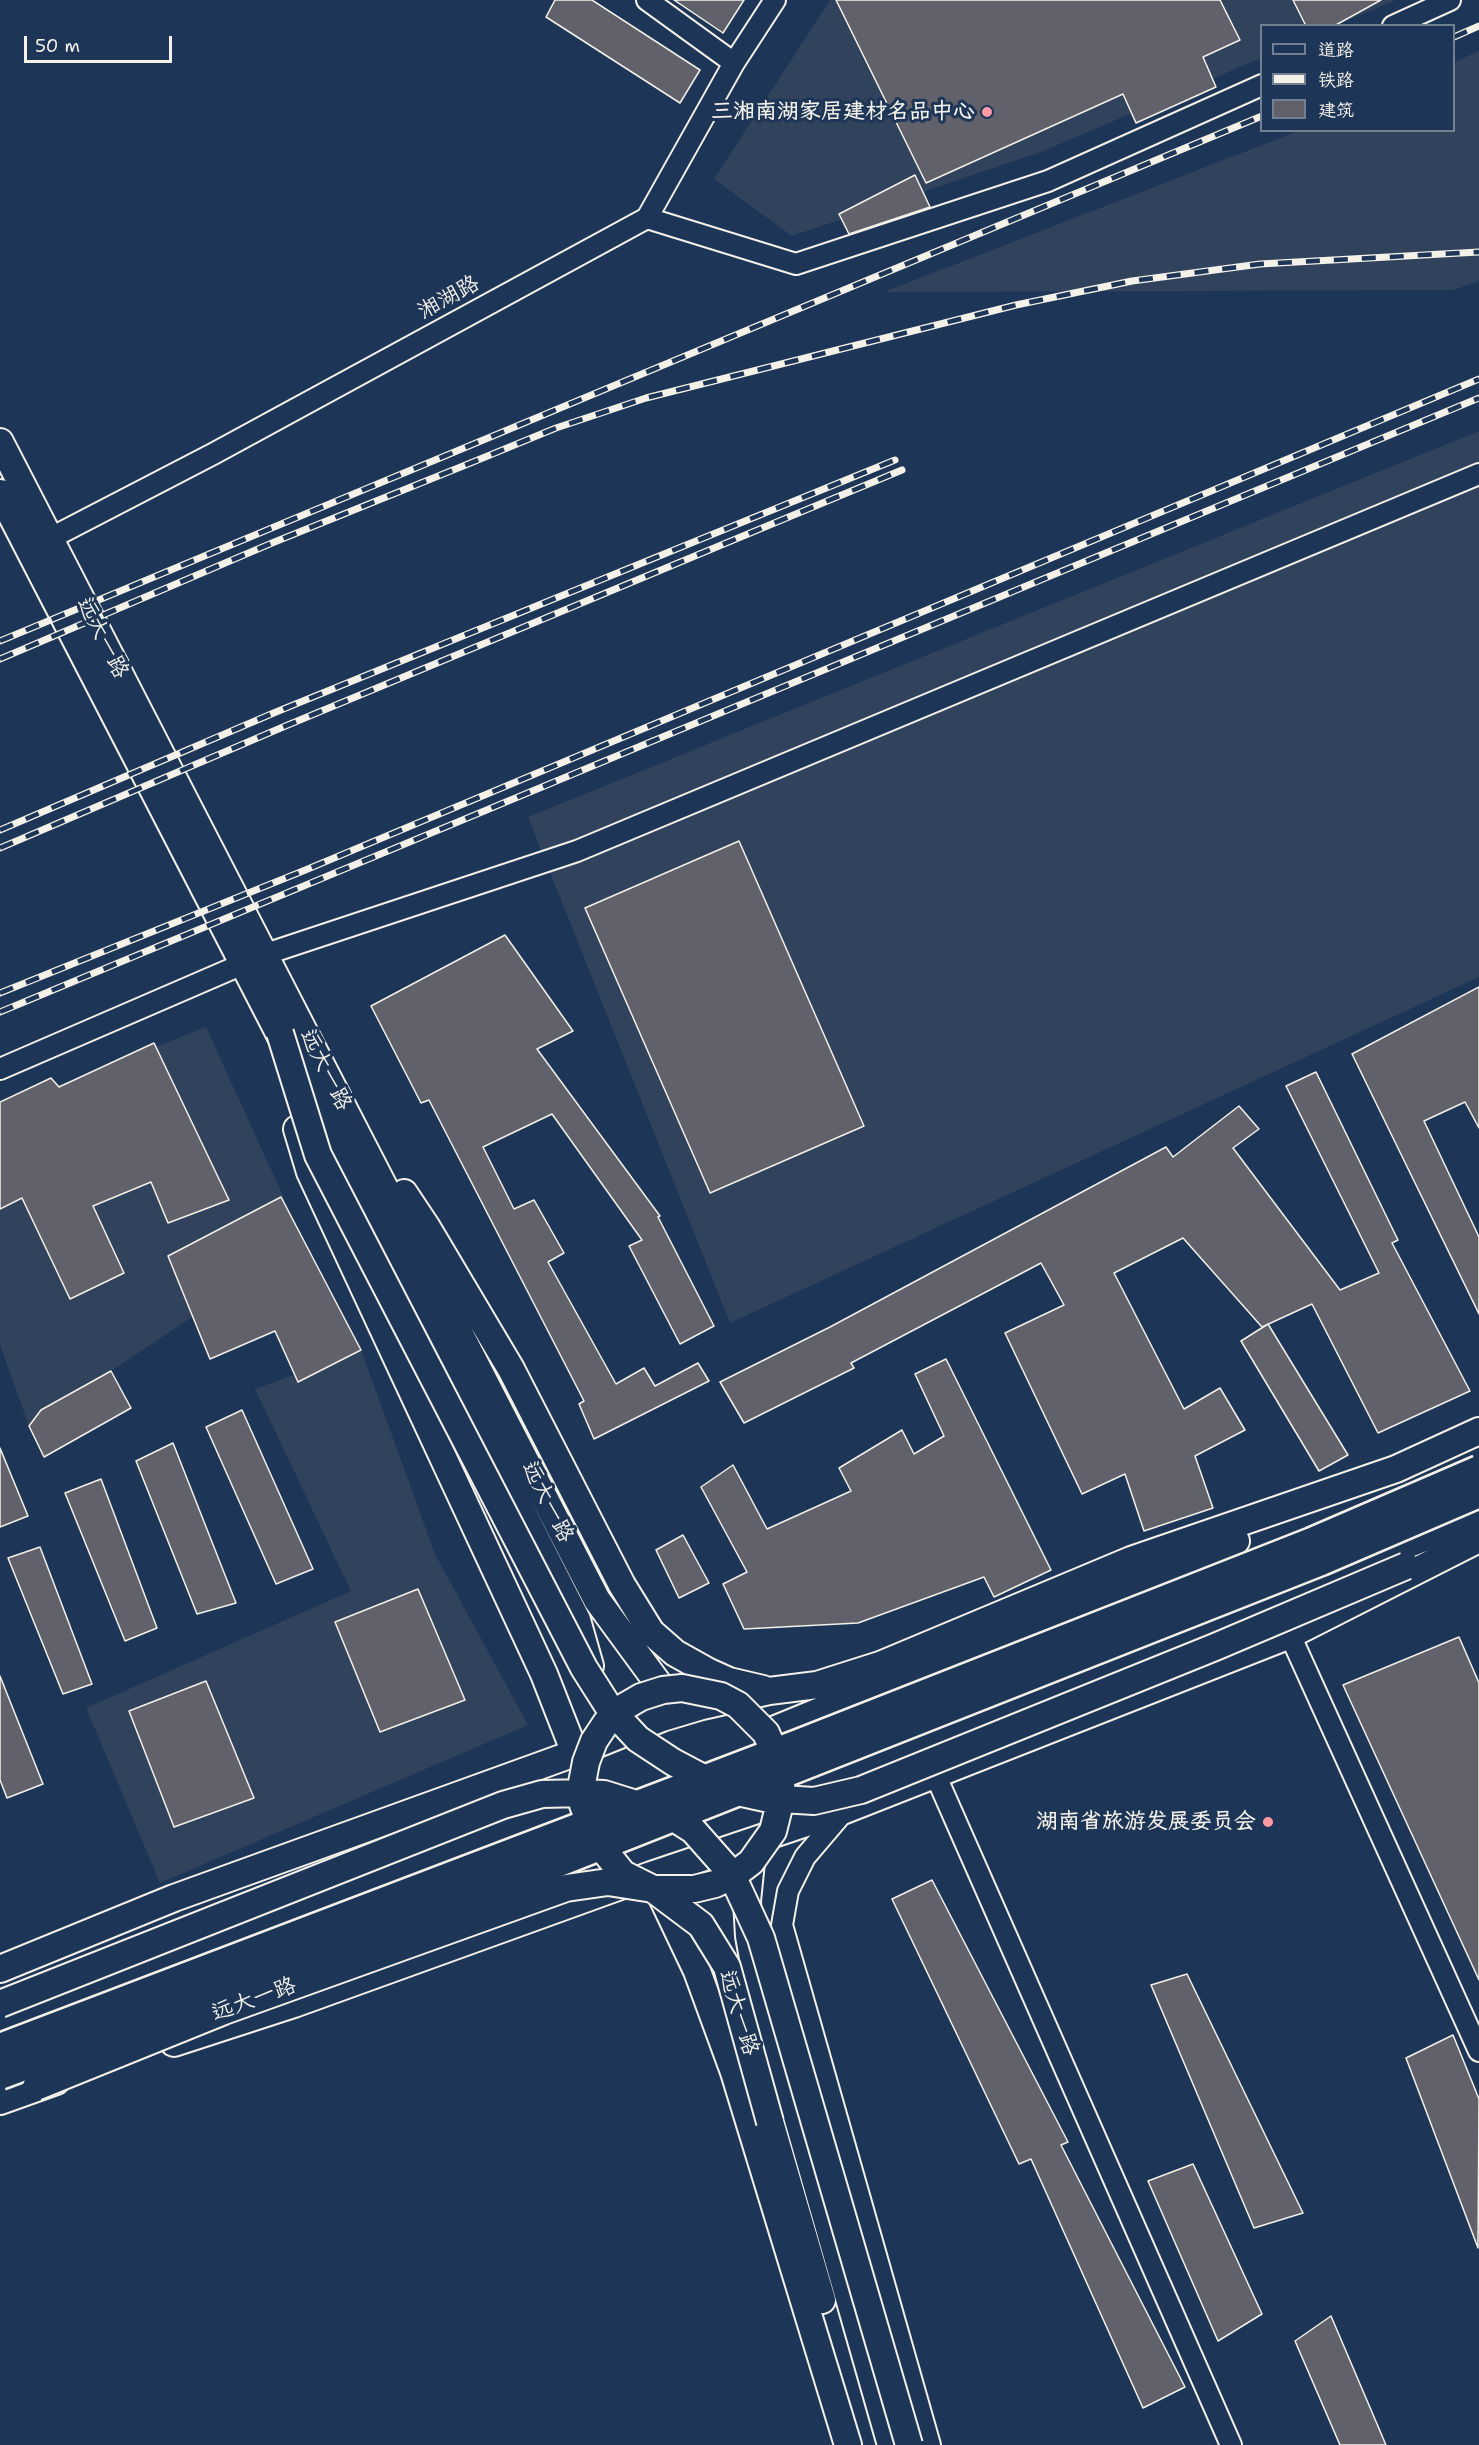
<!DOCTYPE html>
<meta charset="utf-8">
<style>
body{margin:0}
#map{position:relative;width:1479px;height:2445px;overflow:hidden;background:#1d3557;font-family:"Shantell Sans","LXGW WenKai TC",sans-serif}
canvas{display:block}
.legend{position:absolute;left:1260px;top:24px;width:195px;height:108px;box-sizing:border-box;background:#1d3557;border:2px solid #738091;margin:0;padding:8px 10px;list-style:none;font-size:18px;color:#f4f1e8}
.legend li{display:flex;align-items:center;gap:12px;height:30px}
.legend b{width:30px;border:2px solid #738091}
.scale{position:absolute;left:24px;top:36px;width:148px;height:27px;box-sizing:border-box;border:3px solid #f4f1e8;border-top:0;padding-left:8px;font-size:18px;line-height:21px;white-space:nowrap;color:#f4f1e8;-webkit-text-stroke:4px #1d3557;paint-order:stroke}
</style>
<div id="map">
<canvas width="1479" height="2445"></canvas>
<ul class="legend">
<li><b style="height:8px;background:#1d3557"></b>道路</li>
<li><b style="height:8px;background:#f4f1e8"></b>铁路</li>
<li><b style="height:16px;background:#60616a"></b>建筑</li>
</ul>
<div class="scale">50 m</div>
</div>
<script>
const context = document.querySelector('canvas').getContext('2d');
context.lineJoin = 'round';
function paint(path, color) { context.fillStyle = color; context.fill(path, 'evenodd'); }
const poly = rows => new Path2D(rows.map(r => 'M' + r).join(''));
function stroke(path, color, width, dash) { context.strokeStyle = color; context.lineWidth = width; context.lineCap = dash ? 'butt' : 'round'; context.setLineDash(dash || []); context.stroke(path); }
function write(font, color, halo, rows, align = 'center') {
  context.font = font + ' "Shantell Sans","LXGW WenKai TC",sans-serif'; context.lineWidth = 6; context.setLineDash([]); context.textBaseline = 'middle'; context.strokeStyle = halo; context.fillStyle = color; for (const [text, x, y, turn = 0] of rows) {
    context.save(); context.translate(x, y); context.rotate((+turn || 0) * Math.PI / 180); context.textAlign = isNaN(turn) ? turn : align; if (halo) context.strokeText(text, 0, 0); context.fillText(text, 0, 0); context.restore();
  }
}
const built = poly([
 [830,0,1396,0,1336,25,1262,26,1261,58,1041,152,792,236,714,179],
 [1479,51,1479,281,1454,290,884,292,1298,131,1454,130,1454,62],
 [1479,431,1479,977,730,1323,528,817],
 [206,1027,304,1242,29,1426,0,1345,0,1108],
 [361,1350,435,1554,528,1725,160,1883,86,1708,351,1591,255,1389]
]);
const building = poly([
 [555,0,592,0,700,70,680,103,546,17,555,0],
 [674,0,744,0,723,33,674,0],
 [836,0,1220,0,1240,40,1203,57,1216,87,1136,123,1123,94,926,183,836,0],
 [1293,0,1381,0,1334,26,1306,26,1293,0],
 [915,175,930,207,849,234,839,214,915,175],
 [739,841,864,1126,710,1193,585,908,739,841],
 [505,935,573,1031,537,1049,660,1216,658,1217,714,1326,680,1344,629,1246,642,1240,552,1114,483,1147,514,1209,534,1200,564,1253,548,1262,616,1384,644,1368,655,1386,698,1363,709,1381,594,1439,579,1404,584,1401,429,1100,421,1103,371,1006,505,935],
 [1479,987,1479,1128,1465,1102,1424,1121,1479,1237,1479,1314,1352,1054,1479,987],
 [154,1043,229,1200,168,1223,151,1182,93,1206,124,1273,70,1299,22,1198,0,1209,0,1102,51,1078,59,1087,154,1043],
 [1316,1072,1398,1240,1392,1243,1470,1391,1378,1433,1312,1304,1262,1327,1183,1238,1114,1273,1184,1409,1220,1388,1245,1430,1195,1456,1213,1508,1144,1531,1125,1474,1082,1494,1005,1333,1064,1305,1041,1263,851,1363,854,1368,744,1423,720,1382,830,1327,1166,1147,1173,1157,1239,1106,1259,1129,1233,1148,1340,1290,1379,1273,1286,1086,1316,1072],
 [281,1197,361,1350,298,1382,275,1331,210,1359,168,1256,281,1197],
 [1268,1324,1348,1455,1319,1471,1241,1341,1268,1324],
 [946,1359,1051,1570,994,1597,984,1577,858,1623,744,1629,723,1584,747,1572,701,1487,733,1465,767,1529,851,1491,839,1468,902,1430,914,1454,944,1436,915,1374,946,1359],
 [111,1371,131,1408,44,1457,29,1426,41,1410,111,1371],
 [242,1410,313,1569,276,1584,206,1427,242,1410],
 [173,1443,236,1603,197,1614,136,1461,173,1443],
 [0,1448,28,1516,0,1527,0,1448],
 [101,1479,157,1628,125,1641,65,1493,101,1479],
 [683,1535,709,1583,679,1598,656,1550,683,1535],
 [40,1547,92,1684,63,1694,8,1558,40,1547],
 [418,1589,465,1700,380,1732,335,1622,418,1589],
 [1459,1637,1479,1683,1479,1980,1343,1685,1459,1637],
 [0,1676,43,1784,7,1798,0,1780,0,1676],
 [206,1681,254,1798,174,1827,129,1711,206,1681],
 [932,1880,1068,2142,1061,2145,1185,2387,1143,2408,1031,2159,1019,2164,892,1899,932,1880],
 [1187,1974,1303,2213,1254,2228,1151,1985,1187,1974],
 [1453,2035,1479,2099,1478,2248,1406,2058,1453,2035],
 [1193,2164,1262,2314,1218,2341,1148,2181,1193,2164],
 [1331,2316,1386,2445,1340,2445,1295,2341,1331,2316]
]);
const minor = poly([
 [647,0,734,63],
 [1393,26,1450,0],
 [647,218,796,264,1048,181,1262,85],
 [51,538,213,454,647,218,734,63,775,0],
 [0,1069,266,954,577,851,1479,474],
 [1290,1635,1479,2051],
 [935,1774,1231,2445],
 [845,1810,805,1857,788,1891,782,1925,930,2445]
]);
const major = poly([
 [0,442,597,1600,663,1690],
 [0,493,293,1060,577,1620,590,1666],
 [297,1129,310,1172,544,1674,575,1753],
 [404,1193,426,1226,511,1369,622,1585,651,1632,675,1653,709,1672,729,1681,763,1689],
 [766,1733,1236,1541],
 [782,1795,1479,1516],
 [751,1862,747,1901,749,1936,755,1969,891,2445],
 [658,1889,697,1971,734,2072,848,2445],
 [0,1969,174,1898,575,1753,662,1718,702,1706,769,1691,817,1685,880,1665,1131,1560,1396,1469,1479,1431],
 [0,2021,583,1805],
 [174,2043,294,2004,651,1875,845,1810,1290,1635,1479,1539],
 [0,2101,56,2081],
 [770,2122,822,2300]
]);
const rail = poly([
 [1454,37,1479,26],
 [0,641,1262,116],
 [0,659,272,543,468,464,556,428,646,398,1016,305,1132,281,1260,264,1479,252],
 [0,830,276,712,895,460],
 [0,848,283,727,902,470],
 [0,993,303,871,1479,379],
 [0,1012,1479,398]
]);
const majorBridge = poly([
 [280,1033,318,1155,584,1668,610,1709,638,1739,673,1762,724,1789,765,1798,814,1801,861,1790,1215,1647,1406,1566],
 [0,2004,503,1805,542,1794,582,1793,604,1794,668,1814,693,1830,731,1873,761,1938,909,2445],
 [36,2087,224,2011,566,1888,608,1882,653,1889,694,1889,715,1884,734,1875,751,1862,773,1831,782,1795,779,1763,766,1733,738,1705,721,1696,682,1688,663,1690,641,1697,622,1708,606,1723,594,1741,586,1762,582,1783,583,1805,598,1843,623,1874,653,1889,701,1925,727,1967,770,2122]
]);
const highwayBridge = poly([
 [0,2048,798,1744,1312,1542,1479,1470],
 [0,2075,382,1932,1321,1561,1479,1493]
]);
const markers = [
 [987,112,6,"#ff9aa2"],
 [1268,1822,6,"#ff9aa2"]
];
const poiNames = [
 ["三湘南湖家居建材名品中心",975,112],
 ["湖南省旅游发展委员会",1256,1822]
];
const streetNames = [
 ["湘湖路",449,298,-29],
 ["远大一路",102,638,63],
 ["远大一路",325,1070,63],
 ["远大一路",547,1502,63],
 ["远大一路",254,2000,-20],
 ["远大一路",738,2013,73]
];
paint(built, '#31425d');
paint(building, '#60616a');
stroke(building, '#f4f1e8', 1.5);
stroke(minor, '#f4f1e8', 24);
stroke(major, '#f4f1e8', 30);
stroke(minor, '#1d3557', 20);
stroke(major, '#1d3557', 26);
stroke(rail, '#f4f1e8', 7);
stroke(rail, '#1d3557', 4.5, [14]);
stroke(majorBridge, '#f4f1e8', 30, []);
stroke(highwayBridge, '#f4f1e8', 33, []);
stroke(majorBridge, '#1d3557', 26);
stroke(highwayBridge, '#1d3557', 28);
for (const [x, y, r, color] of markers) { const dot = new Path2D(); dot.arc(x, y, r, 0, 2 * Math.PI); context.fillStyle = color; context.fill(dot); stroke(dot, '#1d3557', 2); }
write('bold 22px', '#f4f1e8', '#1d3557', poiNames, 'right');
write('22px', '#f4f1e8', '#1d3557', streetNames);
</script>
